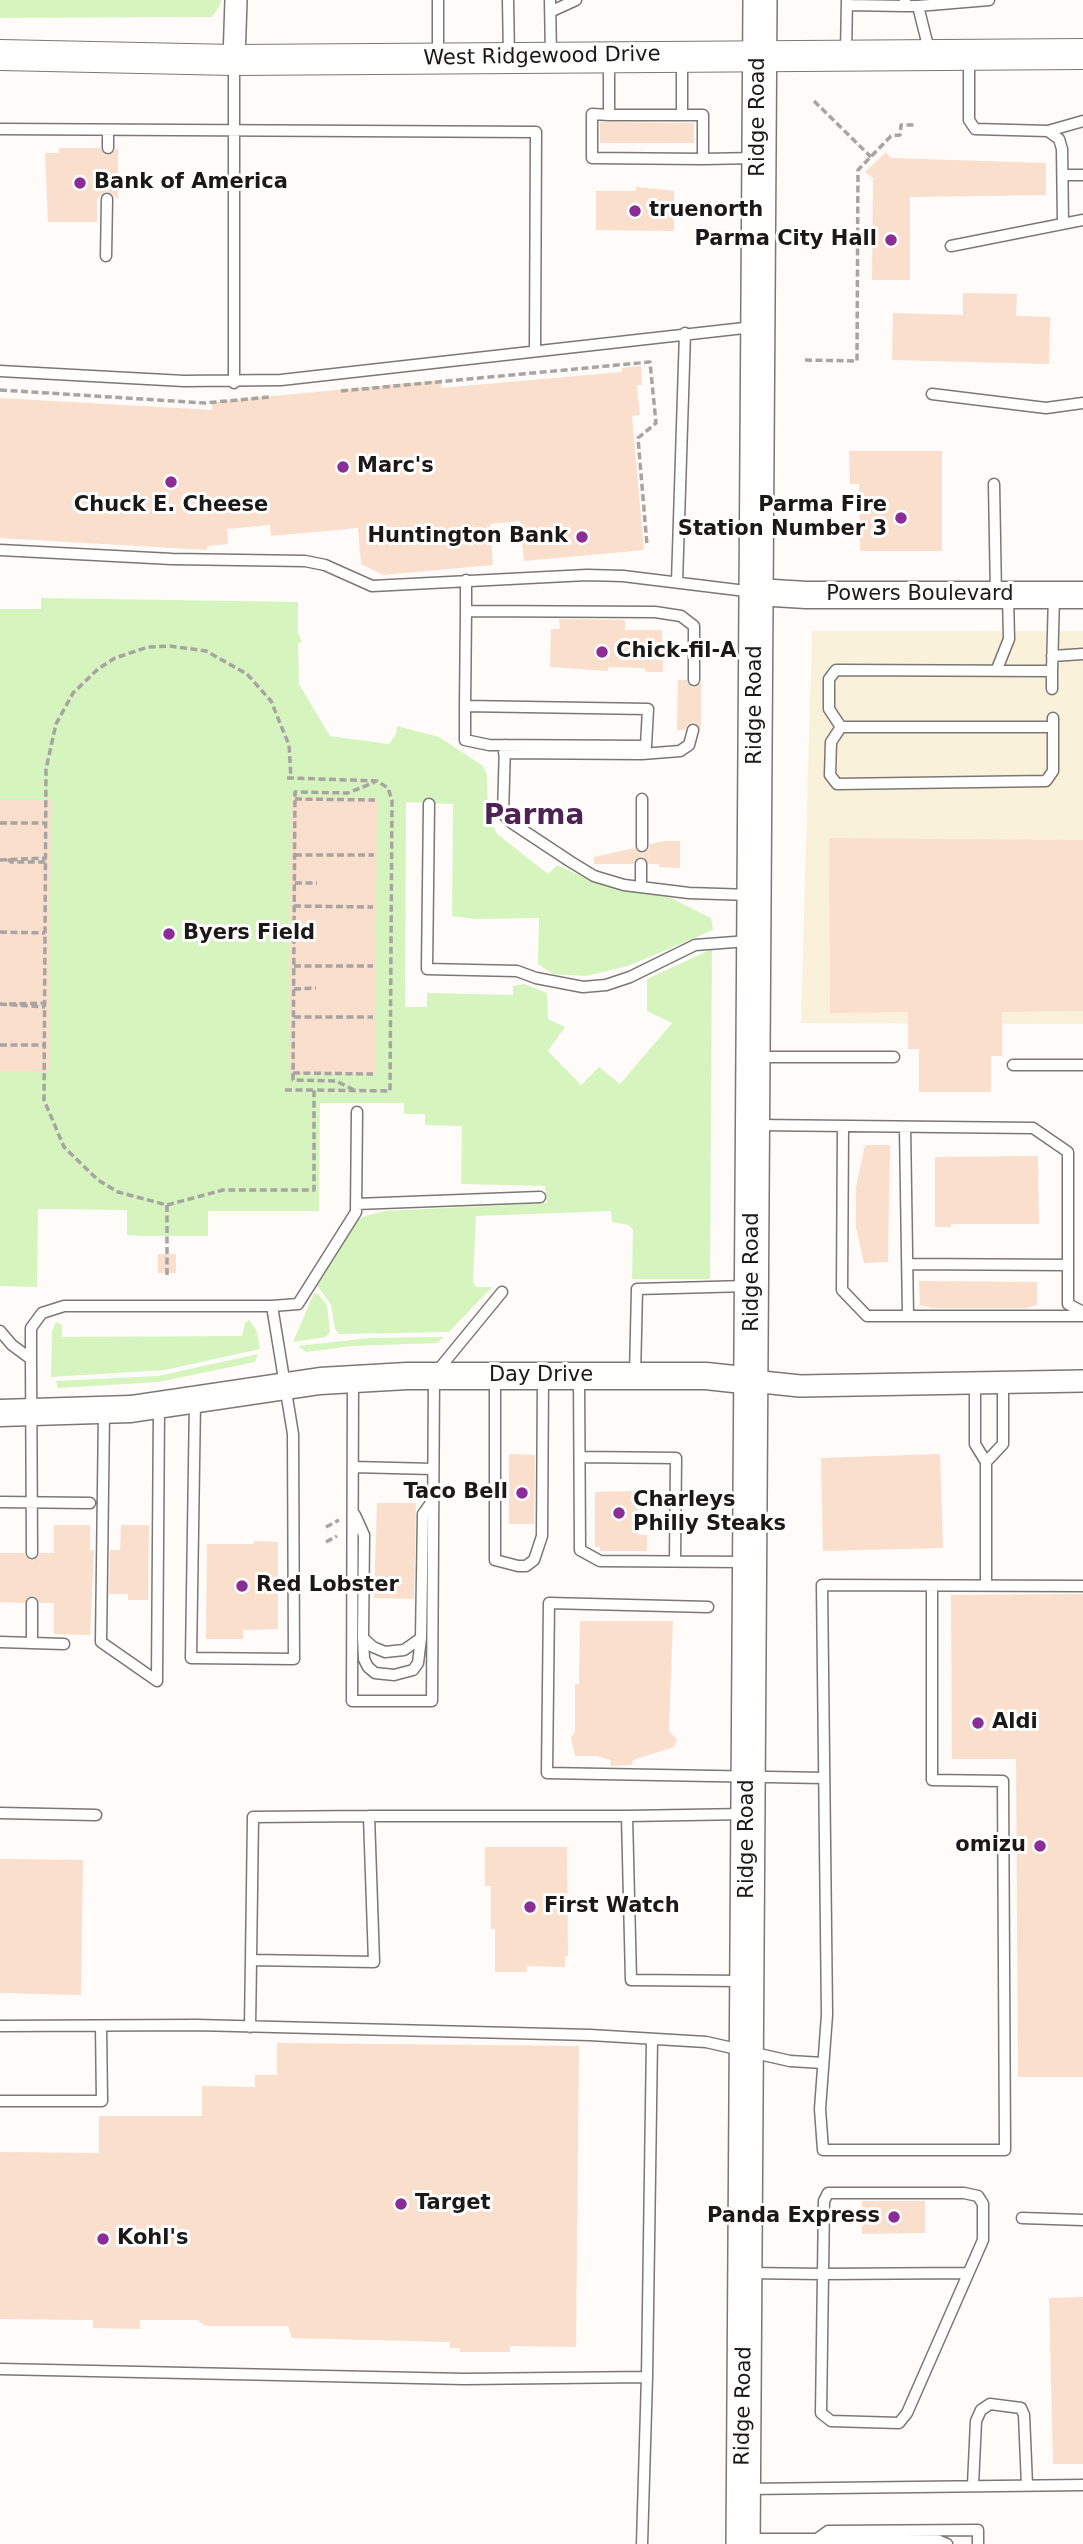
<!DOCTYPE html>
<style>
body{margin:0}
canvas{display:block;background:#fefbf8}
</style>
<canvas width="1083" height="2544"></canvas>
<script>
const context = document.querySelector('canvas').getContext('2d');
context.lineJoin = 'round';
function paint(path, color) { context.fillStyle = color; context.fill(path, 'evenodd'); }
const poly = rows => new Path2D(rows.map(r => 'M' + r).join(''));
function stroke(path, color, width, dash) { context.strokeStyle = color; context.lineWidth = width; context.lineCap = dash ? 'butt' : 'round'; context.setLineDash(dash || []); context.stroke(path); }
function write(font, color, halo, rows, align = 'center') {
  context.font = font + ' "DejaVu Sans",sans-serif'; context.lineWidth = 6; context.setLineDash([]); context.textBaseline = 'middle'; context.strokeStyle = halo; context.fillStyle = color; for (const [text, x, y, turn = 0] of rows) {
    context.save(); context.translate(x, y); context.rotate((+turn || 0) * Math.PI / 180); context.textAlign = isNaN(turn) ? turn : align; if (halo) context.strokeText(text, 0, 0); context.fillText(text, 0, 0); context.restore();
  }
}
const medical = poly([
 [812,631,1083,631,1083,1024,801,1023]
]);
const green = poly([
 [0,0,221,0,220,6,212,17,0,18],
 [41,598,298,602,298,633,302,642,298,643,299,684,330,736,389,744,396,734,397,726,439,737,483,766,487,775,488,814,497,834,548,874,557,865,596,883,671,898,711,918,713,930,628,966,586,976,553,974,538,964,539,918,475,919,452,916,453,804,406,802,405,1007,427,1007,427,993,513,995,513,986,524,984,547,993,548,1019,565,1027,548,1051,581,1085,599,1067,620,1084,672,1023,647,1011,647,979,712,949,710,1279,632,1279,633,1230,629,1225,612,1222,611,1211,476,1216,473,1282,476,1287,492,1287,449,1332,339,1334,335,1329,331,1305,317,1285,342,1234,353,1223,365,1216,385,1211,547,1203,545,1186,461,1184,462,1126,425,1125,425,1114,404,1114,404,1103,320,1103,319,1211,208,1211,208,1236,142,1236,127,1235,127,1210,38,1209,37,1287,0,1286,0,609,41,609],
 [314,1293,318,1294,327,1305,330,1332,326,1337,293,1342],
 [249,1320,257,1331,260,1349,165,1370,51,1377,52,1331,56,1322,62,1325,62,1337,242,1336,245,1323],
 [444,1337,437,1343,352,1346,306,1352,298,1346,370,1338],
 [258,1354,255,1362,158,1382,58,1388,56,1381,158,1376]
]);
const building = poly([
 [600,122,694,123,694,143,600,143],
 [59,148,100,148,107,156,118,148,118,199,108,191,101,194,97,199,97,222,48,222,45,153,59,153],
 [886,152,891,158,1046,163,1046,195,910,197,910,280,872,280,873,178,865,172],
 [636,187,674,191,674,231,596,230,596,191,636,191],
 [963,293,1017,294,1016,316,1050,317,1049,364,892,360,893,313,963,315],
 [641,366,642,385,637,385,640,415,632,416,644,550,524,561,520,521,490,524,493,565,383,575,361,564,358,528,271,536,270,525,227,529,228,544,207,546,207,550,0,538,0,398,212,410,212,402,441,380,441,388,622,372,622,368],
 [849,451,942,451,942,551,860,551,859,484,850,484],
 [559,619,625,620,625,630,662,630,663,672,646,672,644,668,608,667,608,671,550,667,551,629,560,629],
 [678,680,686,680,693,688,701,683,701,730,694,722,688,724,685,730,677,730],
 [291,797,377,798,375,1075,289,1074],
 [0,799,51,799,49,1071,0,1071],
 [829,838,1083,840,1083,1011,1002,1012,1002,1056,991,1056,991,1092,919,1092,919,1049,908,1049,908,1012,830,1013],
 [665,841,680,841,680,868,659,867,659,864,649,864,642,856,633,864,594,864,594,857,635,848,643,854,648,850,650,844],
 [865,1145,890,1145,888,1262,864,1263,856,1228,856,1187],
 [1038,1156,1039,1224,951,1224,951,1227,935,1227,935,1157],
 [158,1254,176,1254,176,1273,158,1273],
 [919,1281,1037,1282,1037,1305,1027,1308,932,1308,920,1305],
 [509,1454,535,1455,534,1524,509,1524],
 [940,1454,943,1548,823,1551,821,1458],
 [637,1491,638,1535,647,1535,647,1551,600,1551,600,1547,595,1547,595,1492],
 [377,1503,416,1503,414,1599,374,1598],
 [54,1525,90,1525,90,1550,94,1550,90,1635,54,1634,54,1603,40,1603,35,1596,28,1597,24,1603,0,1602,0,1553,24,1553,28,1559,33,1561,40,1553,54,1553],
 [121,1525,149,1525,148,1600,128,1600,128,1594,109,1594,110,1550,120,1550],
 [254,1541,278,1542,278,1629,243,1630,243,1639,206,1639,207,1544,254,1544],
 [1083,1594,1083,2077,1018,2077,1016,1759,952,1759,951,1595],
 [580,1621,673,1621,669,1731,677,1740,674,1747,633,1760,632,1765,610,1766,611,1760,596,1756,575,1756,571,1738,575,1732,575,1684,579,1684],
 [485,1847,567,1847,568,1956,565,1956,565,1967,527,1966,527,1972,495,1972,495,1929,491,1929,491,1886,485,1886],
 [0,1859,83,1860,81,1995,0,1993],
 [277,2043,579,2046,576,2347,510,2346,510,2352,460,2352,460,2348,450,2348,450,2342,292,2338,288,2326,206,2326,197,2320,140,2320,140,2329,93,2328,93,2320,0,2319,0,2152,99,2153,99,2116,202,2116,202,2086,255,2087,255,2075,277,2075],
 [862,2201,925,2201,925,2233,862,2234],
 [1083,2297,1083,2464,1053,2464,1049,2298]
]);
const path = poly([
 [814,101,871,157],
 [805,360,857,361,858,170,891,136,900,135,901,125,915,125],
 [0,390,205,403,270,397],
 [341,391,650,362,656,423,638,438,647,545],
 [287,778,291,778,377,781,388,788,392,800,390,1091,314,1090,314,1190,223,1190,167,1205,118,1192,98,1180,64,1147,44,1100,46,769,56,724,73,693,98,669,115,658,148,647,170,646,206,651,247,674,271,701,289,745,291,778],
 [295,799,375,800],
 [0,823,46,823],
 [295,855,374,855],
 [8,859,11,862,46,862],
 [0,860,46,858],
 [295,883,317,883],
 [294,906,373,907],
 [0,932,45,933],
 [294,966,373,966],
 [294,989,316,988],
 [0,1004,45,1007],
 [9,1004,45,1003],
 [294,1017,373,1017],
 [0,1045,44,1045],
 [293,1073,373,1074],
 [285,1090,314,1090],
 [354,1090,336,1081,293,1080,295,792,348,793,375,782],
 [167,1205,167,1277],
 [326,1527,339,1520],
 [326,1542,337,1536]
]);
const service = poly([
 [438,0,438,57],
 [508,0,509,57],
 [550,0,551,56],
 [905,0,905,6,918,6,989,0],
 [847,5,905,6],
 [918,6,930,54],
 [552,11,576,0],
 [846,53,847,0],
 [969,57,969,120,975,129,1048,131,1059,139,1062,149,1063,223],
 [609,59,609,115,682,115,682,60],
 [609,115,592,114,592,158,703,159,703,115,682,115],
 [0,129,536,132,535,350],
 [1048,131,1083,121],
 [108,148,108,130],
 [703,159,756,158],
 [1063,175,1083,175],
 [951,246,1083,220],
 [106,256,107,199],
 [0,371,184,381,281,380,753,327],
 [234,383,234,63],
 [932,394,1046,408,1083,403],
 [994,484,996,595],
 [0,550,172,559,305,561,325,565,372,586,587,575,623,576,754,592],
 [677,582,685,333],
 [466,611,655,612,681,616,694,626,694,680],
 [1052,656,1083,654],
 [997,669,1009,639,1008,595],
 [1052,671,1054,595],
 [1052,689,1052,671,836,670,829,679,829,709,841,727,1053,727,1053,718],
 [465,706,648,709,646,746,489,745,465,740,465,706,466,611,466,580],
 [841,727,831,742,830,775,837,784,1046,781,1053,771,1053,727],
 [505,745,503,814,512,823,571,862,594,876,624,885,689,893,750,895],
 [504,753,642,754,680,751,689,745,693,730],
 [429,804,427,969,517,971,536,978,583,987,606,985,630,977,695,945,748,941],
 [642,846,642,799],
 [641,887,641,864],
 [757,1057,894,1057],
 [1013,1065,1083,1065],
 [757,1125,1033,1128,1068,1152,1068,1304,1083,1312],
 [843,1126,842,1290,867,1316,1083,1316],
 [905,1127,908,1316],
 [356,1204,540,1197],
 [908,1264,1068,1265],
 [272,1306,298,1304,356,1212,357,1112],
 [0,1331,12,1345,31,1359,32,1553],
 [31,1359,31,1328,42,1313,64,1306,272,1306,293,1434,294,1659,191,1658,195,1401],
 [495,1376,495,1560,518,1566,526,1566,534,1560,542,1536,543,1377],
 [579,1376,580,1550,600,1561,746,1562],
 [635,1376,637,1289,747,1286],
 [353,1378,352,1701,432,1701,434,1375,502,1292],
 [975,1384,975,1444,986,1462,986,1585],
 [104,1412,101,1642,157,1681],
 [580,1457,676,1458,675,1561],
 [986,1462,1003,1444,1003,1383],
 [353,1467,433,1469],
 [0,1502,90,1503],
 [355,1515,364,1535,363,1638,373,1647,385,1652,404,1650,421,1638,423,1514,433,1500],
 [932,1586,932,1780,1003,1781,1005,2150,823,2150,820,2109,827,2015,822,1585,1083,1586],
 [32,1603,32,1643],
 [708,1607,549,1603,547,1773,824,1778],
 [363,1638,364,1659,368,1667,375,1673,394,1675,413,1670,418,1663,421,1638],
 [0,1642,64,1644],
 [157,1681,159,1407],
 [0,1813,96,1815],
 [369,1816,253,1817,251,1960,374,1962,369,1816,627,1816],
 [741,1981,631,1980,627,1816,746,1814],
 [0,2026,196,2025,590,2035,706,2042,790,2061,823,2063],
 [250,2027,251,1960],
 [0,2101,102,2101,101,2026],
 [1022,2218,1083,2220],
 [748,2273,823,2274,821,2413,831,2421,899,2423,907,2413,983,2240,983,2204,978,2196,964,2193,828,2193,824,2201,823,2274,968,2273],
 [0,2369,464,2379,647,2377,642,2544],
 [647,2377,652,2039],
 [973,2485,976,2421,981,2410,990,2404,1021,2408,1024,2415,1027,2485],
 [746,2489,1083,2485],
 [746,2539,817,2539,817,2543],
 [817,2539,828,2531,978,2530,978,2544],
 [818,2539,935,2539,947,2544]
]);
const minor = poly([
 [234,60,236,0],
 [752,1381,800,1386,1083,1381]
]);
const tertiary = poly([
 [757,592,806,595,1083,595],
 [0,1413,131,1409,320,1381,407,1376,706,1376,752,1381]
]);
const secondary = poly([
 [0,55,234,60,1083,54]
]);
const primary = poly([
 [743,2544,760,0]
]);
const markers = [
 [80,183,7,"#8a2d97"],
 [635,211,7,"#8a2d97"],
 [891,240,7,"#8a2d97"],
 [343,467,7,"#8a2d97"],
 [171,482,7,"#8a2d97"],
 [901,518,7,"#8a2d97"],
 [582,537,7,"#8a2d97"],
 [602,652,7,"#8a2d97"],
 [169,934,7,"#8a2d97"],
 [522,1493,7,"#8a2d97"],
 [619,1513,7,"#8a2d97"],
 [242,1586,7,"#8a2d97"],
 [978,1723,7,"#8a2d97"],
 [1040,1846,7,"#8a2d97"],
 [530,1907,7,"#8a2d97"],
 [401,2204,7,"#8a2d97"],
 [894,2217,7,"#8a2d97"],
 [103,2239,7,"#8a2d97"]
];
const streetNames = [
 ["West Ridgewood Drive",542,57,-1],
 ["Ridge Road",759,117,-90],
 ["Powers Boulevard",920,595],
 ["Ridge Road",756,705,-90],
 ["Ridge Road",753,1272,-90],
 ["Day Drive",541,1376],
 ["Ridge Road",748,1839,-90],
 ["Ridge Road",744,2406,-89]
];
const poiNames = [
 ["Bank of America",94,183],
 ["truenorth",649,211],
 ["Parma City Hall",877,240,"right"],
 ["Marc's",357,467],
 ["Chuck E. Cheese",171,506,"center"],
 ["Parma Fire",887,506,"right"],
 ["Station Number 3",887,530,"right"],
 ["Huntington Bank",568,537,"right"],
 ["Chick-fil-A",616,652],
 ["Byers Field",183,934],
 ["Taco Bell",508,1493,"right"],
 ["Charleys",633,1501],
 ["Philly Steaks",633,1525],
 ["Red Lobster",256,1586],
 ["Aldi",992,1723],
 ["omizu",1026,1846,"right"],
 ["First Watch",544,1907],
 ["Target",415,2204],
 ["Panda Express",880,2217,"right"],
 ["Kohl's",117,2239]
];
const districtNames = [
 ["Parma",534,817]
];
paint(medical, '#faf1db');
paint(green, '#d6f5be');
paint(building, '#fadfcd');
stroke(service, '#7d7773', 13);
stroke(minor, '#7d7773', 24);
stroke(tertiary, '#7d7773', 29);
stroke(secondary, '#7d7773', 32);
stroke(primary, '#7d7773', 36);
stroke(path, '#a7a4a1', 3.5, [7, 3.5]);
stroke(service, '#fff', 10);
stroke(minor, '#fff', 21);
stroke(tertiary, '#fff', 26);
stroke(secondary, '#fff', 30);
stroke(primary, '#fff', 33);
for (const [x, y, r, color] of markers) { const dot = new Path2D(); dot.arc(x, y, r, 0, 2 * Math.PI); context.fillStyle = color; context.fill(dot); stroke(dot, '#fff', 2.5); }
write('21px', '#1b1917', '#fff', streetNames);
write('bold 21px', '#1b1917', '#fff', poiNames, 'left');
write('bold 28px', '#4e2255', '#fff', districtNames);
</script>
